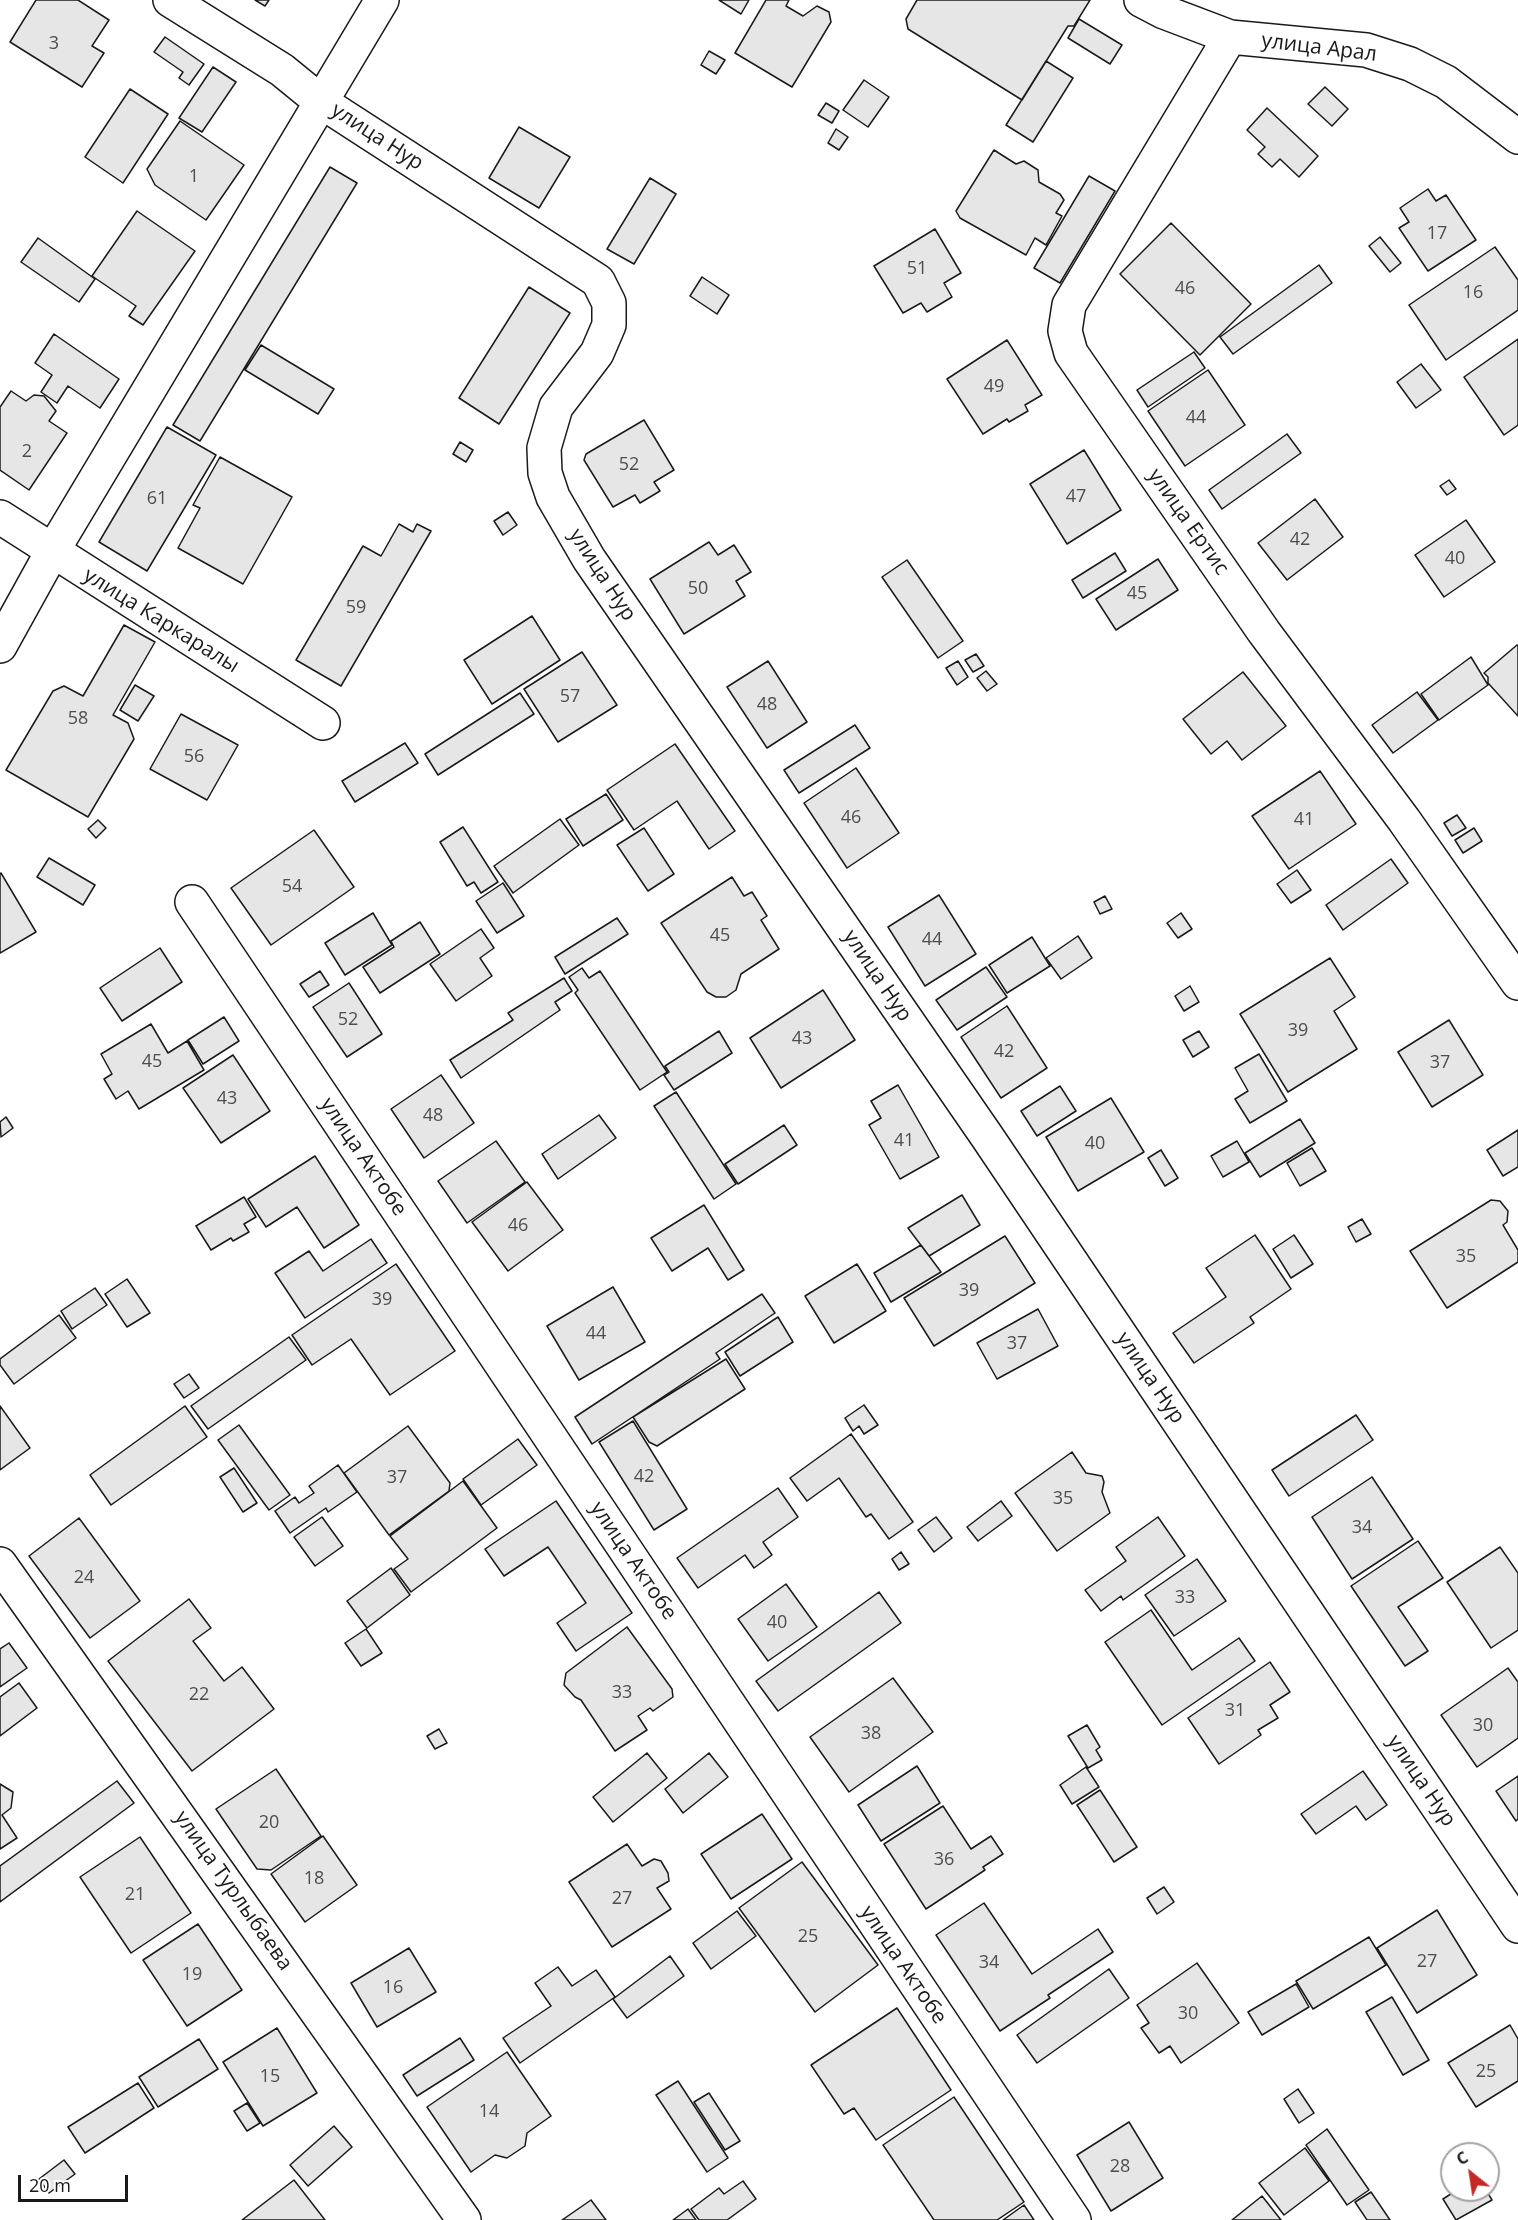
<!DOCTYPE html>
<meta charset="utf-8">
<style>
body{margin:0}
#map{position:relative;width:1518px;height:2220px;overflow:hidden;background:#fff;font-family:"Open Sans",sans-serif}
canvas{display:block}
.north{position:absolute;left:1440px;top:2142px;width:60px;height:60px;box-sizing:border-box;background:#fff;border:2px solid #a3a3a3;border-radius:50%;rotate:330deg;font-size:16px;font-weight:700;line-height:24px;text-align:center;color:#1a1a1a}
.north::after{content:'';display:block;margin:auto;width:21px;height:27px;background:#c62828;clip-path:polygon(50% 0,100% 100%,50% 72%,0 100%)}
.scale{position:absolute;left:18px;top:2175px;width:110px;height:27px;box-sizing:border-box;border:3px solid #1a1a1a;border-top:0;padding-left:8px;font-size:18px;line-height:21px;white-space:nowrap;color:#1a1a1a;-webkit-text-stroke:4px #fff;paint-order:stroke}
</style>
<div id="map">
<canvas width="1518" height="2220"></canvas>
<div class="north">С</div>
<div class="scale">20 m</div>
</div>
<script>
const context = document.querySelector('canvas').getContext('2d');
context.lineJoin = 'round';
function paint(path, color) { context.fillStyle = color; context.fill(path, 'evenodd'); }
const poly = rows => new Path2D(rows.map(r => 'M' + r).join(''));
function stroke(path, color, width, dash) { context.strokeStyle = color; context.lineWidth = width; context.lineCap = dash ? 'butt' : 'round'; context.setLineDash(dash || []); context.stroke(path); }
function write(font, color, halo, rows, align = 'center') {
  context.font = font + ' "Open Sans",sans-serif'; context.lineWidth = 4.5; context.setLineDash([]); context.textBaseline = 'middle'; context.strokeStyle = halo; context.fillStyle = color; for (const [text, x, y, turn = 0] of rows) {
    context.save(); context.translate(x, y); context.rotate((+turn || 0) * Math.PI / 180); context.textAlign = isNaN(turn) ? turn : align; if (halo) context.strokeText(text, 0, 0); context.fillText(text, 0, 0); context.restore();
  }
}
const building = poly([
 [36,0,78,0,109,20,92,46,104,53,82,87,10,42,36,0],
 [255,0,269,0,265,6,255,0],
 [719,0,749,0,741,14,719,0],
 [766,0,789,0,786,6,803,16,817,6,829,12,831,22,792,87,735,53,766,0],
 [917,0,1090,0,1074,26,1068,26,1022,100,908,29,906,19,917,0],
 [1079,19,1122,45,1110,64,1068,38,1079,19],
 [165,37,204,64,189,85,179,78,183,72,154,52,165,37],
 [709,51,725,60,716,74,701,65,709,51],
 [1046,61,1073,78,1033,142,1006,125,1046,61],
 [213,67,236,82,202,132,179,118,213,67],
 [864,80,889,97,868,127,843,110,864,80],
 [1325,87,1348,109,1332,126,1308,104,1325,87],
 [130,89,168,114,123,183,85,157,130,89],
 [826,103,839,111,832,123,818,115,826,103],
 [1267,108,1318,156,1299,177,1280,159,1272,167,1258,154,1265,147,1247,130,1267,108],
 [180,121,244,165,206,220,155,185,147,169,180,121],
 [519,127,570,157,539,208,489,178,519,127],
 [836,129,848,137,839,150,828,143,836,129],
 [994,150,1016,164,1024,161,1038,170,1039,182,1060,194,1064,200,1056,213,1062,216,1046,245,1035,238,1026,255,960,218,956,211,994,150],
 [330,167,357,183,200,441,173,425,330,167],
 [1089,176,1115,191,1060,283,1034,268,1089,176],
 [650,178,676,194,634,264,607,249,650,178],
 [1428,189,1436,201,1446,195,1476,240,1428,271,1399,228,1409,222,1400,208,1428,189],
 [137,211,195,251,143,325,129,316,136,306,92,276,137,211],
 [1171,223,1251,304,1200,355,1120,274,1171,223],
 [935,229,961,273,944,283,952,297,927,312,921,303,903,313,874,266,935,229],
 [1380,237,1401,263,1390,272,1369,246,1380,237],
 [38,238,95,279,79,302,21,262,38,238],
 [1495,247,1518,280,1518,310,1446,360,1409,305,1495,247],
 [1319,265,1332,283,1233,354,1220,337,1319,265],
 [702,277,729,295,717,314,690,296,702,277],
 [529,287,570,313,499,424,459,398,529,287],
 [54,334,119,379,100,408,68,386,57,403,41,392,52,375,35,363,54,334],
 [1518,339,1518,425,1504,435,1464,377,1518,339],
 [1007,340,1042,395,1025,405,1028,411,1009,422,1007,419,983,434,947,379,1007,340],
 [261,345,334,389,318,414,245,370,261,345],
 [1194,352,1205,368,1148,407,1137,390,1194,352],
 [1421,364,1441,390,1416,408,1397,382,1421,364],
 [1208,370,1245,425,1185,466,1148,411,1208,370],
 [11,391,26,401,34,395,44,396,56,411,49,421,67,433,29,490,0,470,0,407,11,391],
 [644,420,674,470,654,482,660,491,640,503,635,495,613,507,584,460,586,454,644,420],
 [167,427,216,455,147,571,99,542,167,427],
 [1287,434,1301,453,1222,509,1209,490,1287,434],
 [460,442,473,450,466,462,453,454,460,442],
 [1084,450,1121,510,1067,544,1030,484,1084,450],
 [220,457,292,497,243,584,178,548,200,508,193,505,220,457],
 [1449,480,1456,489,1447,495,1440,486,1449,480],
 [1315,499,1343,537,1287,580,1258,543,1315,499],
 [508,512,517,525,503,535,494,521,508,512],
 [1466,520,1495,562,1444,597,1415,555,1466,520],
 [399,524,413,532,417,524,431,531,341,686,296,660,363,546,381,556,399,524],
 [709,542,718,555,734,545,751,572,736,581,745,596,684,634,650,579,709,542],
 [1115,553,1126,571,1083,598,1072,580,1115,553],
 [1158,559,1178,590,1116,630,1096,599,1158,559],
 [907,560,963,641,938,658,882,577,907,560],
 [532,616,560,660,492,704,464,660,532,616],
 [124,625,155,642,113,715,128,723,134,739,88,817,6,770,53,691,64,686,83,696,124,625],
 [1517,645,1518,646,1518,716,1488,683,1488,677,1484,673,1517,645],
 [582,652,617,705,558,742,524,689,582,652],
 [976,654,984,666,973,672,965,660,976,654],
 [1471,657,1488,685,1439,720,1421,694,1471,657],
 [768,661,807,722,767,748,727,687,768,661],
 [958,661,968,677,957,685,946,668,958,661],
 [986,671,997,684,987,691,977,678,986,671],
 [1243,672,1286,726,1242,760,1227,741,1211,754,1183,719,1243,672],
 [135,685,154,696,138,721,120,710,135,685],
 [1417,692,1438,720,1393,753,1372,725,1417,692],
 [520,693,534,714,438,775,425,754,520,693],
 [181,714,238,745,207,800,150,769,181,714],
 [855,725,870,748,799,793,784,770,855,725],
 [405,743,418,763,355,802,342,781,405,743],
 [675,744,735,831,709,849,677,801,634,830,607,790,675,744],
 [856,768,899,833,847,868,804,803,856,768],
 [1320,771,1356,824,1289,869,1252,816,1320,771],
 [606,794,623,820,583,846,566,819,606,794],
 [1457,815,1466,828,1452,836,1444,823,1457,815],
 [560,819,579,845,513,893,494,866,560,819],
 [98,820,106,828,96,838,88,829,98,820],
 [463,827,498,882,481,893,474,882,467,886,440,842,463,827],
 [644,828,674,874,648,891,617,845,644,828],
 [1474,828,1482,841,1463,853,1455,840,1474,828],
 [314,830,354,887,271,945,231,888,314,830],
 [49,858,95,885,83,905,37,877,49,858],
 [1391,859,1408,883,1343,930,1326,905,1391,859],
 [1297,870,1311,890,1291,903,1277,884,1297,870],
 [1,873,36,932,0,953,0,874,1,873],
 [732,877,744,896,752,892,767,916,761,920,779,949,741,974,736,990,726,997,716,997,707,992,661,923,732,877],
 [503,883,524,916,497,933,476,901,503,883],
 [939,895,976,954,925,986,888,927,939,895],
 [1105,896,1112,909,1100,914,1094,902,1105,896],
 [373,913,392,945,345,975,325,943,373,913],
 [1181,913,1192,929,1178,938,1167,923,1181,913],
 [617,918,628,934,565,974,555,957,617,918],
 [420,922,440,954,380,993,363,967,394,947,391,941,420,922],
 [481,929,494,948,480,958,492,976,456,1001,430,964,481,929],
 [1078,936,1092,958,1061,979,1046,958,1078,936],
 [1032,937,1050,966,1007,993,989,965,1032,937],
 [160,948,182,982,122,1021,100,988,160,948],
 [1330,958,1355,997,1334,1011,1357,1049,1288,1092,1240,1014,1330,958],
 [986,967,1007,997,957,1030,936,1000,986,967],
 [582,968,589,978,600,971,667,1072,640,1090,575,993,578,990,569,977,582,968],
 [320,971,329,985,309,997,300,984,320,971],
 [564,978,572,991,555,1002,560,1010,461,1078,450,1060,513,1020,508,1013,564,978],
 [349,983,382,1034,347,1057,313,1007,349,983],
 [1190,986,1199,1002,1184,1011,1175,996,1190,986],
 [823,990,855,1040,781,1088,750,1038,823,990],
 [1007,1006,1047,1068,1001,1098,961,1037,1007,1006],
 [224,1017,239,1041,203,1064,188,1040,224,1017],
 [1449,1020,1483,1075,1432,1107,1398,1052,1449,1020],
 [151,1024,168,1053,187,1041,204,1070,139,1109,128,1091,116,1099,104,1079,112,1074,101,1054,151,1024],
 [719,1031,732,1053,674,1090,664,1075,669,1072,665,1066,719,1031],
 [1199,1031,1209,1047,1193,1057,1183,1040,1199,1031],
 [1259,1054,1287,1101,1250,1123,1235,1099,1248,1091,1235,1068,1259,1054],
 [233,1055,270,1111,221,1143,183,1088,233,1055],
 [441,1075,474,1123,424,1158,391,1109,441,1075],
 [898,1085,939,1157,900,1179,869,1125,881,1118,871,1101,898,1085],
 [1060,1086,1076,1111,1037,1136,1021,1111,1060,1086],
 [676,1092,736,1184,714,1199,654,1106,676,1092],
 [1111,1098,1144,1152,1078,1191,1046,1137,1111,1098],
 [599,1115,616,1138,558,1179,542,1154,599,1115],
 [6,1117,13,1128,1,1137,0,1122,6,1117],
 [1300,1119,1315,1143,1260,1177,1245,1153,1300,1119],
 [784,1125,797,1145,738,1184,725,1164,784,1125],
 [1518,1130,1518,1167,1503,1176,1487,1150,1518,1130],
 [496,1141,525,1182,467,1223,438,1181,496,1141],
 [1237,1141,1249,1162,1223,1177,1211,1156,1237,1141],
 [1312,1148,1326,1171,1300,1186,1287,1163,1312,1148],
 [1161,1150,1178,1178,1165,1186,1148,1158,1161,1150],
 [315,1156,359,1225,324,1248,297,1207,266,1227,248,1199,315,1156],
 [527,1182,563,1230,508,1271,472,1222,527,1182],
 [962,1195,980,1225,929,1256,908,1228,962,1195],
 [244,1197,256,1217,244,1224,249,1232,233,1241,231,1238,211,1250,196,1226,244,1197],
 [1491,1200,1500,1201,1508,1211,1507,1222,1503,1225,1518,1250,1518,1262,1447,1308,1410,1251,1491,1200],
 [704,1205,744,1270,728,1280,708,1248,672,1271,651,1238,704,1205],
 [1362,1219,1371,1234,1356,1242,1348,1227,1362,1219],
 [1255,1235,1291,1289,1250,1317,1254,1323,1194,1363,1173,1333,1226,1297,1206,1268,1255,1235],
 [1294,1235,1313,1264,1291,1278,1273,1249,1294,1235],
 [1005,1236,1035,1283,934,1346,904,1298,1005,1236],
 [371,1239,387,1263,305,1318,275,1273,309,1251,323,1271,371,1239],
 [921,1245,941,1272,891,1302,874,1273,921,1245],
 [396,1264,455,1351,390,1395,351,1339,312,1365,292,1335,396,1264],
 [857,1264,886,1311,834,1343,805,1296,857,1264],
 [127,1279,150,1313,127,1327,105,1294,127,1279],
 [613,1287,645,1342,579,1380,547,1326,613,1287],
 [95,1288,107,1305,72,1329,61,1311,95,1288],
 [762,1294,775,1313,716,1353,720,1359,592,1444,575,1417,762,1294],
 [1038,1309,1058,1346,997,1379,977,1343,1038,1309],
 [59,1315,76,1338,14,1384,0,1365,0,1359,59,1315],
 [778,1317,793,1342,740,1376,725,1352,778,1317],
 [289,1337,306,1360,208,1429,191,1406,289,1337],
 [726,1359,745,1389,657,1446,649,1442,633,1417,726,1359],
 [189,1374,199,1388,184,1398,174,1384,189,1374],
 [864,1405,878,1425,864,1434,859,1426,853,1431,845,1418,864,1405],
 [0,1406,30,1448,0,1470,0,1406],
 [185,1406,207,1437,111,1505,90,1475,185,1406],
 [1356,1415,1373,1440,1289,1496,1272,1470,1356,1415],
 [633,1421,687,1509,654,1530,599,1442,633,1421],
 [239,1425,290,1495,269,1510,218,1440,239,1425],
 [408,1426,450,1483,449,1491,389,1535,344,1473,408,1426],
 [851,1434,913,1522,889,1539,871,1514,866,1517,839,1478,807,1501,790,1478,851,1434],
 [518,1439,537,1465,481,1505,463,1479,518,1439],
 [1072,1452,1086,1473,1102,1476,1104,1482,1102,1492,1110,1513,1057,1551,1015,1493,1072,1452],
 [338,1465,357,1492,328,1512,326,1508,290,1533,275,1511,295,1497,299,1503,314,1493,309,1486,338,1465],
 [234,1468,257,1503,243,1512,220,1477,234,1468],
 [1372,1477,1413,1539,1352,1579,1312,1517,1372,1477],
 [463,1481,497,1528,411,1592,394,1569,408,1559,390,1536,463,1481],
 [778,1488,798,1517,763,1542,772,1555,754,1568,745,1555,698,1588,677,1558,778,1488],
 [556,1501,632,1613,576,1651,557,1623,586,1603,548,1547,504,1576,485,1549,556,1501],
 [1001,1501,1012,1516,978,1541,967,1527,1001,1501],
 [322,1517,343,1546,315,1566,294,1537,322,1517],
 [936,1517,952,1538,934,1552,918,1530,936,1517],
 [1158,1517,1185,1556,1123,1600,1121,1596,1101,1611,1085,1590,1126,1561,1116,1547,1158,1517],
 [79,1518,140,1601,90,1638,29,1556,79,1518],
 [1418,1541,1443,1578,1398,1607,1428,1651,1405,1666,1351,1586,1418,1541],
 [1500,1547,1518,1573,1518,1630,1491,1648,1447,1582,1500,1547],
 [901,1552,909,1564,899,1570,892,1559,901,1552],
 [1197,1559,1226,1601,1174,1636,1145,1595,1197,1559],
 [391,1568,410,1595,367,1628,347,1601,391,1568],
 [786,1584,817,1627,768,1661,738,1619,786,1584],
 [879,1592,901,1623,778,1711,756,1681,879,1592],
 [189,1599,211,1628,193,1641,224,1681,242,1667,274,1709,192,1771,108,1661,189,1599],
 [1151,1610,1192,1670,1239,1638,1255,1661,1162,1725,1105,1642,1151,1610],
 [627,1627,672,1689,673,1697,653,1711,650,1708,638,1716,647,1730,615,1751,581,1700,575,1697,564,1685,566,1673,627,1627],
 [366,1629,382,1653,361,1666,345,1643,366,1629],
 [9,1643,27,1668,0,1687,0,1649,9,1643],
 [1270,1662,1290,1692,1270,1705,1278,1718,1258,1730,1261,1735,1219,1764,1188,1718,1270,1662],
 [1508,1668,1518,1682,1518,1738,1477,1767,1441,1715,1508,1668],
 [893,1678,933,1732,849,1792,810,1737,893,1678],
 [19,1683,37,1708,0,1736,0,1697,19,1683],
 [1087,1725,1100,1747,1096,1750,1102,1760,1088,1768,1068,1736,1087,1725],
 [439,1729,447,1743,435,1749,427,1736,439,1729],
 [647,1753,667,1778,613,1822,593,1797,647,1753],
 [709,1753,728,1777,683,1813,665,1789,709,1753],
 [917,1766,940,1803,881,1841,858,1805,917,1766],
 [1086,1767,1099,1787,1072,1804,1060,1785,1086,1767],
 [276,1769,321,1836,271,1870,257,1869,216,1809,276,1769],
 [1363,1771,1387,1805,1366,1820,1356,1806,1316,1834,1301,1814,1363,1771],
 [1518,1776,1518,1819,1516,1821,1496,1791,1518,1776],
 [117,1781,134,1803,0,1902,0,1866,117,1781],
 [0,1784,13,1792,11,1808,2,1815,17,1838,0,1849,0,1784],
 [1100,1790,1137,1847,1114,1862,1077,1805,1100,1790],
 [943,1806,971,1849,991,1836,1003,1854,983,1867,985,1870,926,1909,884,1844,943,1806],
 [762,1814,792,1859,731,1899,701,1854,762,1814],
 [323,1836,357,1885,305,1922,271,1874,323,1836],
 [140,1837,191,1913,131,1953,80,1877,140,1837],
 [627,1844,642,1866,654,1859,661,1861,668,1873,669,1881,657,1888,671,1909,612,1947,569,1882,627,1844],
 [802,1862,878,1965,815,2012,739,1908,802,1862],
 [1164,1887,1174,1902,1157,1914,1147,1898,1164,1887],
 [984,1903,1032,1974,1098,1929,1113,1952,1048,1995,1050,1998,1000,2031,936,1935,984,1903],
 [1437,1910,1477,1975,1417,2013,1377,1948,1437,1910],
 [737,1911,756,1936,711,1969,693,1943,737,1911],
 [198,1924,242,1990,187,2026,143,1960,198,1924],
 [1369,1937,1386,1965,1313,2009,1296,1981,1369,1937],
 [409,1948,436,1992,377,2027,351,1983,409,1948],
 [670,1956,684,1976,627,2018,613,1999,670,1956],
 [1197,1963,1239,2023,1181,2063,1170,2046,1159,2053,1141,2028,1149,2023,1137,2005,1197,1963],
 [558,1967,572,1986,596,1970,615,1997,520,2063,503,2038,551,2006,535,1983,558,1967],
 [1109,1969,1129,1998,1037,2063,1017,2035,1109,1969],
 [1296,1984,1309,2007,1262,2035,1248,2012,1296,1984],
 [1392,1997,1429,2060,1403,2075,1366,2012,1392,1997],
 [897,2008,951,2090,876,2140,854,2108,844,2114,811,2065,897,2008],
 [1510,2025,1518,2039,1518,2081,1476,2107,1448,2063,1510,2025],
 [277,2028,317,2093,263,2126,223,2062,277,2028],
 [460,2038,474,2060,417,2096,403,2075,460,2038],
 [199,2039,218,2069,158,2107,139,2077,199,2039],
 [507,2052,551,2116,527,2133,525,2146,507,2158,495,2155,471,2172,427,2107,507,2052],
 [678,2081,728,2158,707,2172,656,2095,678,2081],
 [138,2083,154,2108,85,2153,68,2127,138,2083],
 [1298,2089,1314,2113,1299,2123,1284,2099,1298,2089],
 [709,2093,740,2141,725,2150,694,2102,709,2093],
 [954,2097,1024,2202,997,2220,934,2220,883,2145,954,2097],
 [247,2103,260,2123,247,2131,234,2111,247,2103],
 [1129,2122,1163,2178,1111,2211,1077,2155,1129,2122],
 [334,2126,352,2147,308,2186,290,2165,334,2126],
 [1327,2129,1369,2190,1347,2205,1306,2145,1327,2129],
 [1305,2148,1329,2181,1284,2215,1259,2183,1305,2148],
 [64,2160,75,2174,49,2193,39,2179,64,2160],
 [294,2180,325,2220,242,2220,294,2180],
 [743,2181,756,2199,727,2220,699,2220,691,2209,719,2188,724,2194,743,2181],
 [1457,2190,1486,2190,1492,2200,1456,2220,1443,2199,1457,2190],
 [1371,2192,1390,2220,1367,2220,1355,2202,1371,2192],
 [1262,2196,1281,2220,1232,2220,1262,2196],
 [591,2200,606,2220,562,2220,591,2200],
 [1024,2205,1034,2220,1003,2220,1024,2205],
 [688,2209,696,2220,673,2220,688,2209]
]);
const street = poly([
 [170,0,282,70,320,101,598,281,609,303,609,325,597,353,556,407,544,448,545,473,553,497,589,559,988,1138,1518,1926],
 [1141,0,1164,12,1230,37,1366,50,1410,64,1446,82,1518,137],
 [1230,37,1069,305,1065,331,1071,353,1264,632,1404,820,1518,983],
 [0,517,323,723],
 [0,646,52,552,382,0],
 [192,902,1074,2220],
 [0,1564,464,2220]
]);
const numberNames = [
 ["3",54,44],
 ["1",194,177],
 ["17",1437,234],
 ["51",917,269],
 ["46",1185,289],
 ["16",1473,293],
 ["49",994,387],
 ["44",1196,418],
 ["2",27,452],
 ["52",629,465],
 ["47",1076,497],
 ["61",157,499],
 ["42",1300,540],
 ["40",1455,559],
 ["50",698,589],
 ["45",1137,594],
 ["59",356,608],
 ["57",570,697],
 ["48",767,705],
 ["58",78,719],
 ["56",194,757],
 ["46",851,818],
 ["41",1304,820],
 ["54",292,887],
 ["45",720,936],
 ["44",932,940],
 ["52",348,1020],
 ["39",1298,1031],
 ["43",802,1039],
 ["42",1004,1052],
 ["45",152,1062],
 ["37",1440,1063],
 ["43",227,1099],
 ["48",433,1116],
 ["41",904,1141],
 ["40",1095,1144],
 ["46",518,1226],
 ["35",1466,1257],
 ["39",969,1291],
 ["39",382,1300],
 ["44",596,1334],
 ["37",1017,1344],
 ["42",644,1477],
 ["37",397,1478],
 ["35",1063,1499],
 ["34",1362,1528],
 ["24",84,1578],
 ["33",1185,1598],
 ["40",777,1623],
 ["33",622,1693],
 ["22",199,1695],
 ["31",1235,1711],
 ["30",1483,1726],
 ["38",871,1734],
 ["20",269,1823],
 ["36",944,1860],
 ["18",314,1879],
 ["21",135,1895],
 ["27",622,1899],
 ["25",808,1937],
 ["27",1427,1962],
 ["34",989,1963],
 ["19",192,1975],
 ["16",393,1988],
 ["30",1188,2014],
 ["25",1486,2072],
 ["15",270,2077],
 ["14",489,2112],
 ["28",1120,2167]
];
const streetNames = [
 ["улица Арал",1319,48,7],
 ["улица Нур",377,137,33],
 ["улица Ертис",1188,522,55],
 ["улица Нур",602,575,57],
 ["улица Каркаралы",161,621,32],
 ["улица Нур",877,976,56],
 ["улица Актобе",363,1157,56],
 ["улица Нур",1150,1378,56],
 ["улица Актобе",633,1561,56],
 ["улица Нур",1421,1781,56],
 ["улица Турлыбаева",233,1891,55],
 ["улица Актобе",903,1965,56]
];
paint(building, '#e6e6e6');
stroke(building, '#1a1a1a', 1.5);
stroke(street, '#1a1a1a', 36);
stroke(street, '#fff', 33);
write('18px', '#4d4d4d', null, numberNames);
write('21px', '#1a1a1a', '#fff', streetNames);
</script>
